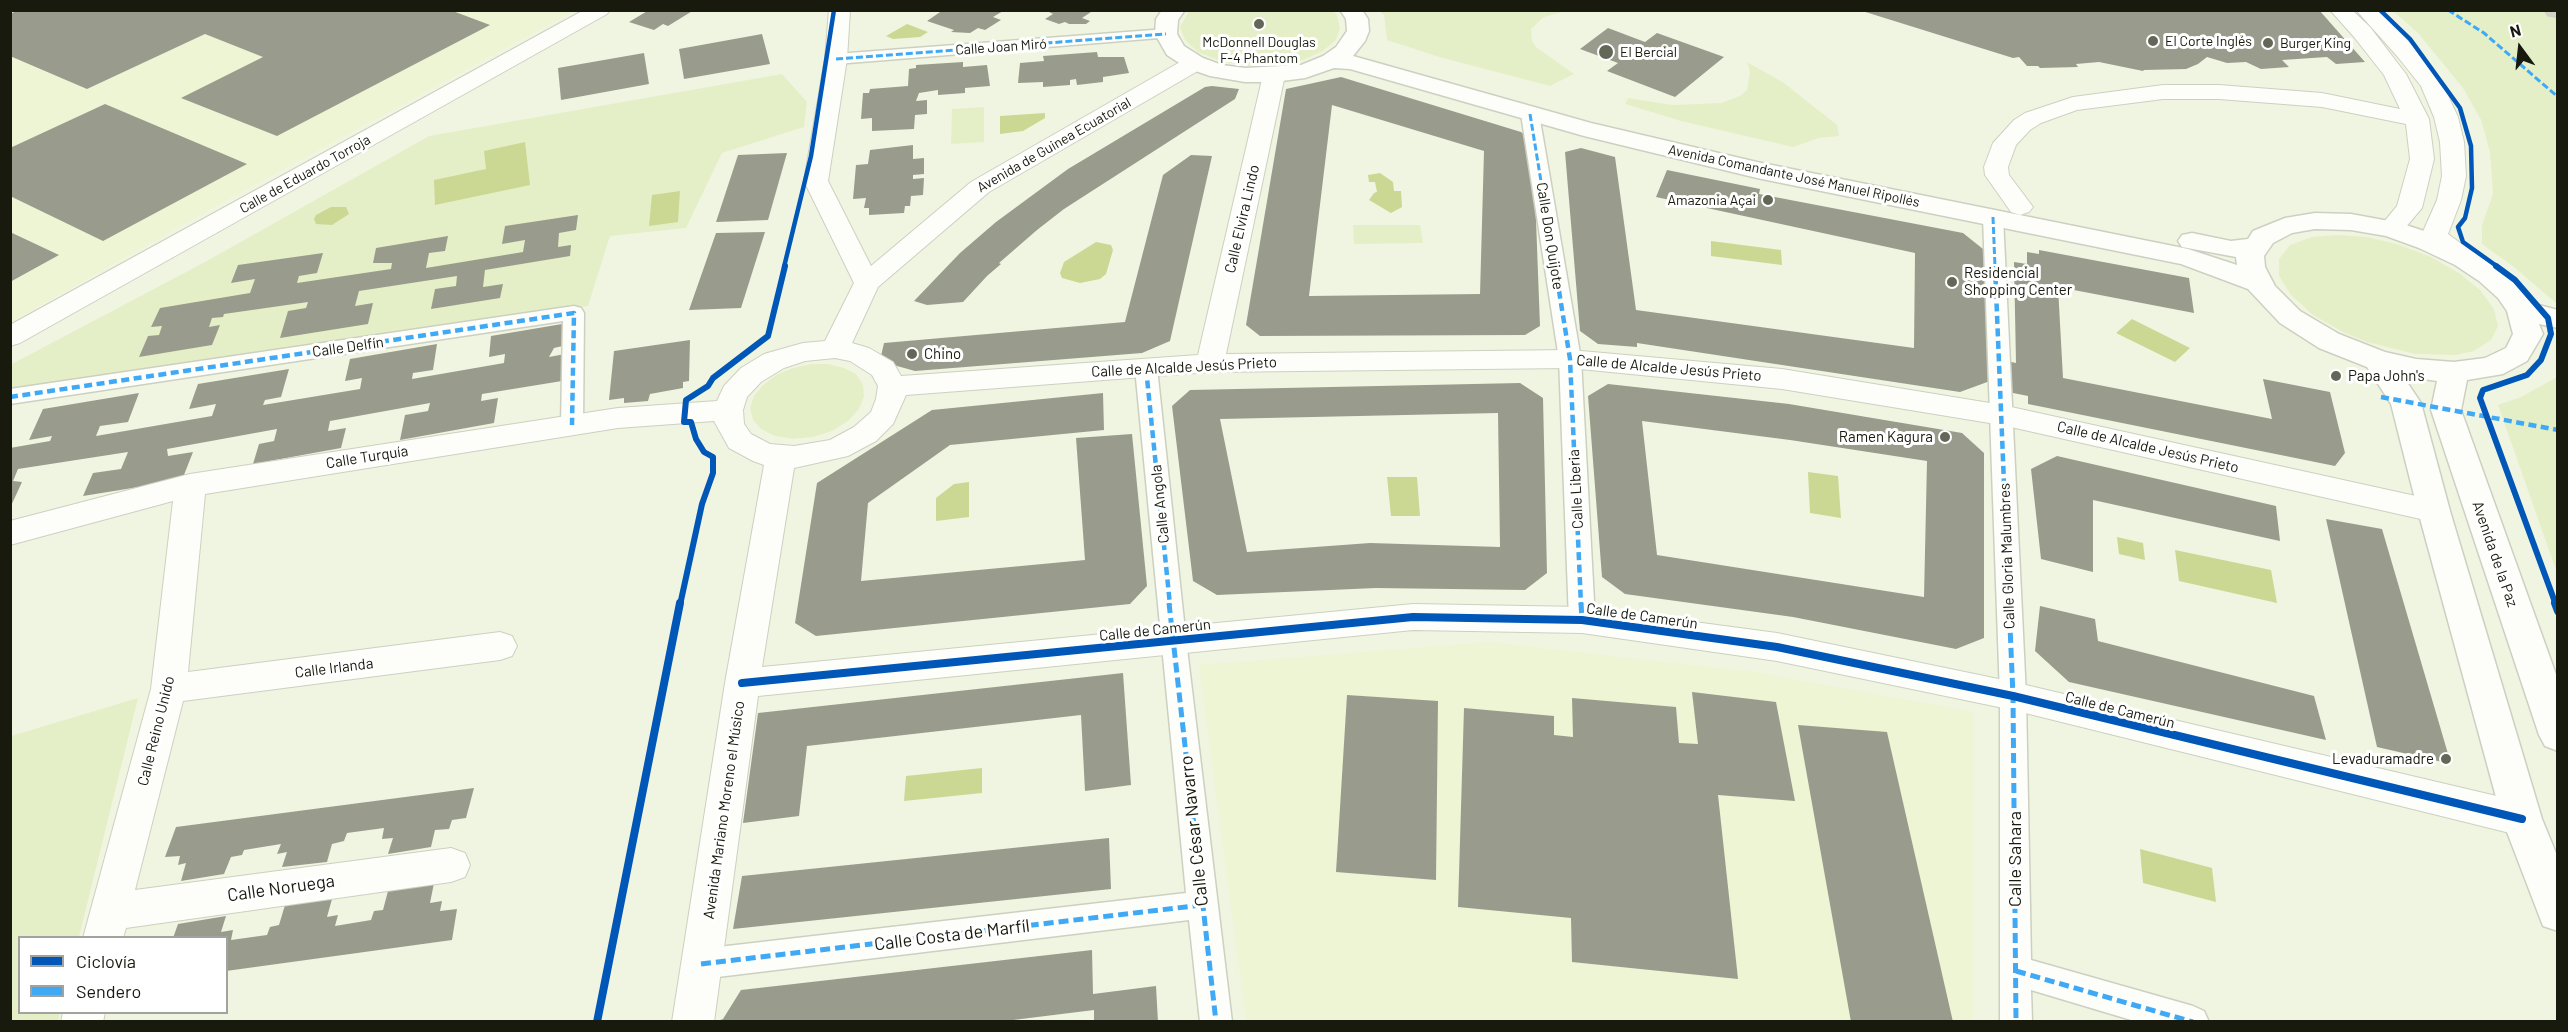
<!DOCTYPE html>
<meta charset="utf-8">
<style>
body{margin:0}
#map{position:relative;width:2568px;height:1032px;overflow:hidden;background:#f0f5e1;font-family:Barlow,sans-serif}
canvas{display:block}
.frame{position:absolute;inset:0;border:12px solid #171a0d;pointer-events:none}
.legend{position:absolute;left:18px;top:936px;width:210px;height:78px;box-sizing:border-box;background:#fff;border:2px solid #a2a39e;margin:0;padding:8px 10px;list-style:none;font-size:18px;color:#171a0d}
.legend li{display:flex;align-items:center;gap:12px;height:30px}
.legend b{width:30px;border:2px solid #a2a39e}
.north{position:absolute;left:2490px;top:18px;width:60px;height:60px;-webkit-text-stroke:4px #fff;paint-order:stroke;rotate:345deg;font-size:16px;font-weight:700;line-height:24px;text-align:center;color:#171a0d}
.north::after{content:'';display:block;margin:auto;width:21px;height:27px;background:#171a0d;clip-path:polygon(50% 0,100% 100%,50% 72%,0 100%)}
</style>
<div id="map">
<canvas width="2568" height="1032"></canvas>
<div class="frame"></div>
<ul class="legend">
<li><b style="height:8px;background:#0057b8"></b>Ciclovía</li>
<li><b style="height:8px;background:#3fa9f5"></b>Sendero</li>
</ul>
<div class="north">N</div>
</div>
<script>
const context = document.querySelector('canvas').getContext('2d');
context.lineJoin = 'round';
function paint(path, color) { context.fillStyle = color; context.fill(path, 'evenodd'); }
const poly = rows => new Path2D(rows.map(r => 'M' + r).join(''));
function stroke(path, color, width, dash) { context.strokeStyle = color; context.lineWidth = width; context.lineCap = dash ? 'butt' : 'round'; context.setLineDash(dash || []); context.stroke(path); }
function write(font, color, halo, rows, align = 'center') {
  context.font = font + ' Barlow,sans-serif'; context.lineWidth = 6; context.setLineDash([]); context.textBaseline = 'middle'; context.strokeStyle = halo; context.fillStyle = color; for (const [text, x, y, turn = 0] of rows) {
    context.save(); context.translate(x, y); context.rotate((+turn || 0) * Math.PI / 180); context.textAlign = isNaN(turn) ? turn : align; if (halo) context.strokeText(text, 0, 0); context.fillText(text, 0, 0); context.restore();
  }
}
const built = poly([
 [11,11,574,11,218,205,11,322],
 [1489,642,1754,672,1974,712,1973,1021,1246,1021,1199,665]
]);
const green = poly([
 [2545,10,2557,17,2557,304,2514,267,2482,244,2482,225,2493,194,2490,152,2481,120,2463,88,2418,33,2393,11],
 [1333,11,1337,15,1340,28,1336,40,1323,51,1301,61,1275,65,1246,66,1220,61,1198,52,1185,40,1180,27,1189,11],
 [1379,11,1566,11,1544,17,1531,29,1532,41,1536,47,1574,74,1550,86,1439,57,1387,40,1384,15],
 [1747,62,1784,83,1837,125,1839,136,1819,138,1793,147,1681,121,1625,104,1628,98,1672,105,1721,103,1740,96,1747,90,1750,72],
 [782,74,807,102,804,127,722,153,686,228,610,236,588,306,11,390,10,365,205,262,429,136],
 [984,107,984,142,951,144,952,109],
 [1353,225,1420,225,1423,243,1354,244],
 [2338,235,2368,237,2400,245,2431,257,2459,273,2480,290,2494,309,2498,326,2491,340,2474,351,2456,355,2415,354,2367,342,2343,332,2313,315,2291,295,2279,276,2279,259,2290,245,2312,237],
 [811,364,828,364,844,368,856,374,863,385,864,397,859,409,848,421,832,431,813,437,793,439,775,436,761,429,753,420,750,408,754,396,763,385,776,375,793,368],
 [2557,377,2557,573,2498,405,2521,397],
 [138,698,79,937,20,938,20,1012,60,1013,58,1021,11,1021,11,736]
]);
const water = poly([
 [907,24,928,32,920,37,893,39,886,36],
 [1045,113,1045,118,1023,131,1000,134,1000,116],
 [525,142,530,185,435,205,434,180,486,169,484,151],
 [1380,173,1393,182,1394,191,1401,191,1402,207,1391,213,1369,200,1374,193,1377,192,1375,182,1369,182,1368,175],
 [680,191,678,222,649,226,652,195],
 [331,207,346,207,349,214,332,225,316,224,314,219,316,215],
 [1711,241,1781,250,1782,265,1711,256],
 [1096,242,1111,245,1113,250,1106,274,1100,279,1080,283,1062,278,1060,273,1064,262],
 [2132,319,2190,348,2175,362,2116,333],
 [1808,472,1838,476,1841,518,1810,513],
 [1417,477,1420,516,1391,516,1387,477],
 [969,482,969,517,936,521,936,498,954,484],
 [2117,537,2143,543,2145,560,2119,554],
 [2175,550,2271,570,2277,603,2179,581],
 [982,768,982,793,904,801,906,776],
 [2140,849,2212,868,2216,902,2143,883]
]);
const building = poly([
 [19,10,450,10,490,25,277,136,181,98,263,57,205,34,87,89,10,56,10,14],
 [649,10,694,10,668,26,663,24,654,30,629,22],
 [943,10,1001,10,1003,11,993,17,1001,20,985,30,978,28,970,33,951,32,954,30,927,21],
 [1045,10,1094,10,1082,18,1090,21,1086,24,1069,24,1065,22,1059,24,1045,19,1053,14],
 [1859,10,2319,10,2365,62,2336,64,2327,57,2282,60,2289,67,2261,69,2246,62,2227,63,2207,57,2198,64,2186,69,2144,70,2143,71,2099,62,2076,64,2078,67,2040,68,2038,66,2027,66,2019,57,2013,58],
 [1608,28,1645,42,1657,33,1724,57,1675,97,1607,71,1618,63,1580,49],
 [762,34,770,64,684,79,679,49],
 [1097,52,1098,57,1124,57,1129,73,1103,77,1103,82,1077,85,1076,79,1070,80,1070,85,1043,87,1043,82,1018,83,1020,63,1044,61,1043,56],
 [644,53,649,84,561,100,558,68],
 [963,62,963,67,987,65,990,86,965,88,965,93,938,95,938,90,919,93,916,101,927,100,927,114,915,115,914,129,872,131,872,118,861,119,863,93,869,93,870,89,908,86,909,69,916,68,916,65],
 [1341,77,1521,132,1533,141,1540,326,1525,335,1260,336,1246,325,1286,89],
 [1332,105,1484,151,1480,294,1309,296],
 [1212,86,1239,89,1235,99,1064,209,1037,230,999,263,1001,264,987,276,963,302,927,305,914,301,960,253,996,222,1068,169,1205,87],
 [105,104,247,164,103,241,10,196,10,148],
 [913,145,913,159,924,158,924,174,913,175,913,179,924,178,923,195,911,196,910,206,905,206,904,213,869,215,869,208,864,208,866,198,853,199,856,165,868,164,870,150],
 [1581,148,1615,157,1636,310,1914,348,1915,253,1656,197,1667,170,1760,189,1759,194,1963,233,1988,253,1990,381,1960,392,1637,343,1637,347,1598,344,1580,331,1565,152],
 [787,153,768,220,716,222,738,155],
 [1191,155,1212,156,1170,341,1142,353,915,371,897,366,881,356,884,343,1125,322,1163,175],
 [578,215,576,230,559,233,558,247,571,245,570,256,485,270,483,287,503,284,500,298,431,309,435,289,456,286,457,276,359,291,355,306,373,303,368,324,280,338,288,311,306,308,308,302,224,314,223,317,212,318,209,327,220,325,212,345,139,357,148,336,159,335,162,326,151,327,160,308,250,293,255,279,231,283,238,265,323,253,317,273,299,276,297,283,391,269,392,263,373,263,376,248,448,236,445,251,429,253,426,268,523,252,525,240,502,244,505,226],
 [10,232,59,255,10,282],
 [765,232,741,308,689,310,716,233],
 [2039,250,2189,278,2194,313,2058,287,2063,378,2272,419,2263,379,2330,392,2345,453,2335,466,2028,404,2028,396,2008,392,2007,361,2016,363,2014,262,2027,264,2027,252,2039,254],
 [568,323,567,345,554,348,549,357,565,354,562,381,482,394,481,401,498,398,494,423,400,440,405,415,428,411,430,403,330,421,328,431,346,428,341,448,253,464,259,444,274,441,277,429,167,449,168,456,193,452,182,480,83,496,93,473,121,469,128,452,18,469,13,481,22,482,10,508,10,448,50,441,52,436,29,440,43,409,139,393,128,422,100,426,96,436,212,416,216,404,189,409,198,384,289,369,281,397,265,400,263,405,360,389,362,378,345,381,350,359,437,344,433,370,413,373,412,379,504,363,505,354,489,357,491,336],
 [690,340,689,381,683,382,683,388,650,394,648,401,624,403,624,398,609,400,614,351],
 [1520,383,1543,398,1547,573,1525,590,1376,588,1217,595,1193,581,1172,406,1190,390],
 [1498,413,1500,547,1370,543,1247,552,1220,419],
 [1608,384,1789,404,1962,433,1984,453,1984,638,1956,649,1793,617,1625,594,1602,577,1588,396],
 [1642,421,1790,440,1927,461,1924,597,1657,555],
 [1103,393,1104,430,950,445,868,503,861,581,1085,560,1076,438,1132,434,1147,586,1130,604,816,636,795,623,817,483,932,410],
 [2057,456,2276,506,2280,541,2093,500,2093,572,2041,559,2031,469],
 [2326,519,2382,529,2451,764,2377,747],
 [2040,606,2095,619,2098,641,2314,696,2326,740,2069,682,2035,651],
 [1123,673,1131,785,1085,791,1081,715,807,746,799,816,743,823,758,713],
 [1692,692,1776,702,1795,801,1718,795,1738,979,1572,962,1571,918,1458,907,1464,708,1554,716,1554,735,1573,737,1572,698,1676,707,1679,743,1698,744],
 [1347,695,1438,701,1436,880,1336,872],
 [1798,725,1887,732,1953,1022,1851,1022],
 [474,788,466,818,452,820,449,829,435,830,431,847,388,854,393,838,382,839,384,828,347,833,344,841,332,844,327,862,282,867,287,852,277,854,281,844,244,850,242,855,231,857,224,874,181,881,186,863,178,865,180,856,165,857,176,827],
 [1109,838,1111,889,733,929,742,876],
 [434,883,430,903,442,901,440,911,457,909,452,940,226,971,226,938,173,938,178,924,226,916,221,932,233,930,231,940,267,935,270,927,279,925,285,905,332,899,327,917,338,915,335,926,371,920,374,911,383,910,388,891],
 [1092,950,1093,994,1156,986,1158,1022,1094,1022,1094,1010,997,1022,715,1022,723,1019,741,990]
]);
const pedestrian = poly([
 [1166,29,1174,34,1172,37,836,64,828,59,836,54,1166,29],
 [1530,109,1536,110,1539,114,1581,359,1595,620,1591,627,1582,630,1573,627,1569,620,1559,359,1521,114,1524,110,1530,109],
 [1993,211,2000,213,2003,217,2026,696,2031,960,2193,1006,2204,1011,2209,1022,2138,1022,2031,990,2032,1022,2000,1022,2000,696,1983,217,1986,213,1993,211],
 [574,306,581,308,584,313,583,425,580,430,572,433,564,430,561,425,563,321,10,404,10,389,574,306],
 [1146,361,1154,363,1157,368,1186,640,1232,1022,1200,1022,1189,920,701,979,690,974,685,964,690,954,701,949,1186,893,1135,368,1138,363,1146,361]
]);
const minor = poly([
 [584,10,610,10,607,14,20,343,10,346,10,325,584,10],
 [829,10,850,10,847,59,828,181,871,266,971,182,1187,58,1195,56,1203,58,1206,63,1203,68,989,192,878,287,852,343,869,348,893,362,901,376,1198,355,1263,75,1266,70,1274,68,1282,70,1285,75,1226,354,1570,350,1782,369,2002,405,2434,500,2445,503,2450,511,2445,519,2434,522,2002,425,1782,389,1570,368,1210,372,906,395,893,424,876,441,848,456,794,468,762,667,1413,604,1582,607,1777,633,2013,682,2522,802,2535,807,2541,819,2535,831,2522,836,2013,710,1777,661,1582,633,1413,630,758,696,714,1022,672,1022,725,683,764,465,753,461,729,448,714,421,618,428,205,494,188,672,500,632,512,636,517,646,512,656,500,660,183,701,135,890,451,848,465,853,470,865,465,877,451,882,126,928,123,938,83,938,151,689,173,501,10,545,10,521,190,474,618,408,717,401,724,386,741,368,764,354,803,343,825,341,854,283,804,181,825,59,829,10],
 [835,358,850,361,872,375,878,386,876,399,871,412,854,427,830,440,794,446,770,444,751,434,744,424,743,410,747,397,761,382,784,368,805,361,835,358],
 [2330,10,2352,10,2370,27,2406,74,2429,119,2434,159,2422,208,2400,234,2391,237,2382,234,2378,229,2397,206,2410,159,2406,124,2322,107,2219,99,2163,99,2077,110,2041,123,2030,130,2016,145,2008,167,2009,175,2033,207,2029,212,2020,215,2011,212,1985,175,1984,167,1993,143,2014,120,2025,113,2073,97,2163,85,2219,85,2322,93,2400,109,2384,75,2354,37,2330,10],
 [2356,10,2378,10,2413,46,2443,85,2458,117,2464,142,2466,176,2461,200,2448,234,2474,253,2478,259,2474,265,2465,267,2456,265,2425,241,2421,236,2437,200,2442,176,2440,142,2434,117,2421,86,2397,56,2356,10],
 [63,1012,105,1012,103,1022,61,1022,63,1012]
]);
const tertiary = poly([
 [1162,10,1185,10,1178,20,1177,34,1184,46,1203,58,1222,65,1245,68,1301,65,1323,56,1336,47,1347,31,1346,19,1340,10,1362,10,1368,19,1369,31,1365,41,1353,56,1591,123,1757,162,2188,249,2237,265,2236,257,2182,247,2178,241,2182,235,2192,233,2231,241,2248,239,2253,231,2285,218,2315,213,2351,214,2400,223,2439,236,2475,253,2499,269,2518,286,2531,303,2558,310,2558,328,2539,324,2543,334,2527,361,2503,374,2467,380,2461,410,2558,680,2558,751,2545,746,2539,735,2431,410,2437,381,2403,376,2421,403,2450,511,2542,819,2558,858,2558,931,2543,926,2502,819,2418,511,2391,404,2367,367,2319,348,2280,323,2248,289,2181,264,1757,178,1584,136,1350,69,1334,68,1305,78,1274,82,1245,82,1210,76,1187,68,1167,55,1155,34,1156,19,1162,10],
 [2315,229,2351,230,2386,236,2419,248,2455,265,2479,281,2498,298,2507,311,2513,334,2506,348,2485,358,2454,362,2416,359,2385,352,2339,334,2300,311,2275,286,2265,267,2264,256,2273,243,2292,233,2315,229]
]);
const motorway = poly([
 [2545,10,2558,10,2558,17,2548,15,2545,10]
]);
const quietFar2 = poly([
 [2448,10,2484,33,2558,97],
 [836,59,1166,34],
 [1530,114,1555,267],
 [1993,217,1995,267]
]);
const quietFar1 = poly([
 [1555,266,1570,359,1581,605],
 [1995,266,2009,605],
 [1146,368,1170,605],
 [10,397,574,313,572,425],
 [2381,397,2558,430]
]);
const quiet = poly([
 [1169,603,1216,1022],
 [1581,603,1582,620],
 [2009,603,2013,696,2016,1022],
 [701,964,1202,905],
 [2016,971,2193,1022]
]);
const cyclewayFar2 = poly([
 [2380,10,2410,39,2460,108,2471,146,2472,188,2465,218,2458,227,2463,242,2498,267],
 [784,267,811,156,834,10]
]);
const cyclewayFar1 = poly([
 [2496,266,2515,280,2548,318,2551,334,2541,360,2527,375,2483,390,2480,398,2556,605],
 [680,605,702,504,713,473,713,457,704,452,696,439,691,422,684,422,686,400,708,386,713,378,768,336,785,266]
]);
const cycleway = poly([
 [2555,603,2558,611],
 [742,683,1413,617,1582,620,1777,647,2013,696,2522,819],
 [597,1022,680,603]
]);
const markers = [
 [1259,24,6,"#636757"],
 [2153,41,6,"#636757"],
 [2268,43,6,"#636757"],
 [1606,52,8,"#636757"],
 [1768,200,6,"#636757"],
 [1952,282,6,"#636757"],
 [912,354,6,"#636757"],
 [2336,376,6,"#636757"],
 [1945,437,6,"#636757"],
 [2446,759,6,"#636757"]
];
const farPoinames = [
 ["El Corte Inglés",2165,41],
 ["McDonnell Douglas",1259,42,"center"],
 ["F-4 Phantom",1259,58,"center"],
 ["Burger King",2280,43],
 ["El Bercial",1620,52],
 ["Amazonia Açai",1756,200,"right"]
];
const farStreetnames = [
 ["Calle Joan Miró",1001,47,-4],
 ["Avenida de Guinea Ecuatorial",1054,145,-30],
 ["Calle de Eduardo Torroja",305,174,-29],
 ["Avenida Comandante José Manuel Ripollés",1794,176,12]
];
const streetNames = [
 ["Calle Elvira Lindo",1242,219,-77],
 ["Calle Don Quijote",1550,236,81],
 ["Calle Delfín",348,347,-8],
 ["Calle de Alcalde Jesús Prieto",1184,367,-3],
 ["Calle de Alcalde Jesús Prieto",1669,368,5],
 ["Calle de Alcalde Jesús Prieto",2148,447,13],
 ["Calle Turquía",367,457,-9],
 ["Calle Liberia",1576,489,-93],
 ["Calle Angola",1160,504,-96],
 ["Avenida de la Paz",2495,554,71],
 ["Calle Gloria Malumbres",2007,556,-92],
 ["Calle de Camerún",1642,616,8],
 ["Calle de Camerún",1155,630,-6],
 ["Calle Irlanda",334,668,-7],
 ["Calle de Camerún",2120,710,14],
 ["Calle Reino Unido",156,731,-76],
 ["Avenida Mariano Moreno el Músico",724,810,-82]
];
const poiNames = [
 ["Residencial",1964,273],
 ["Shopping Center",1964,290],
 ["Chino",924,354],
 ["Papa John's",2348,376],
 ["Ramen Kagura",1933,437,"right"],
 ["Levaduramadre",2434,759,"right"]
];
const nearStreetnames = [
 ["Calle César Navarro",1194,831,-96],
 ["Calle Sahara",2015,859,-90],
 ["Calle Noruega",281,888,-8],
 ["Calle Costa de Marfíl",952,935,-7]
];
paint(built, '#edf5d4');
paint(green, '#e5efc7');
paint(water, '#cad893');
paint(building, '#999c8d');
stroke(pedestrian, '#ccd0c1', 3);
stroke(minor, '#ccd0c1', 2);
stroke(tertiary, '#ccd0c1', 3);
stroke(motorway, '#d0d2c9', 3);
paint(pedestrian, '#fdfefa');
paint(minor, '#fdfefa');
paint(tertiary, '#fdfefa');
paint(motorway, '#d1d3c6');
stroke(quietFar2, '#3fa9f5', 3, [7, 3]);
stroke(quietFar1, '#3fa9f5', 4.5, [8, 4.5]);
stroke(quiet, '#3fa9f5', 5, [10, 5]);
stroke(cyclewayFar2, '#0057b8', 4.5);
stroke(cyclewayFar1, '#0057b8', 6);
stroke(cycleway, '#0057b8', 8);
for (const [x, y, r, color] of markers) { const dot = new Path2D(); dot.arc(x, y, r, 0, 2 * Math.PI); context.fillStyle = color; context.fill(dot); stroke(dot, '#fff', 2); }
write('14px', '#171a0d', '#fff', farPoinames, 'left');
write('14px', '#171a0d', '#fff', farStreetnames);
write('15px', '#171a0d', '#fff', streetNames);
write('15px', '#171a0d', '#fff', poiNames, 'left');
write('18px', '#171a0d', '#fff', nearStreetnames);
</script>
